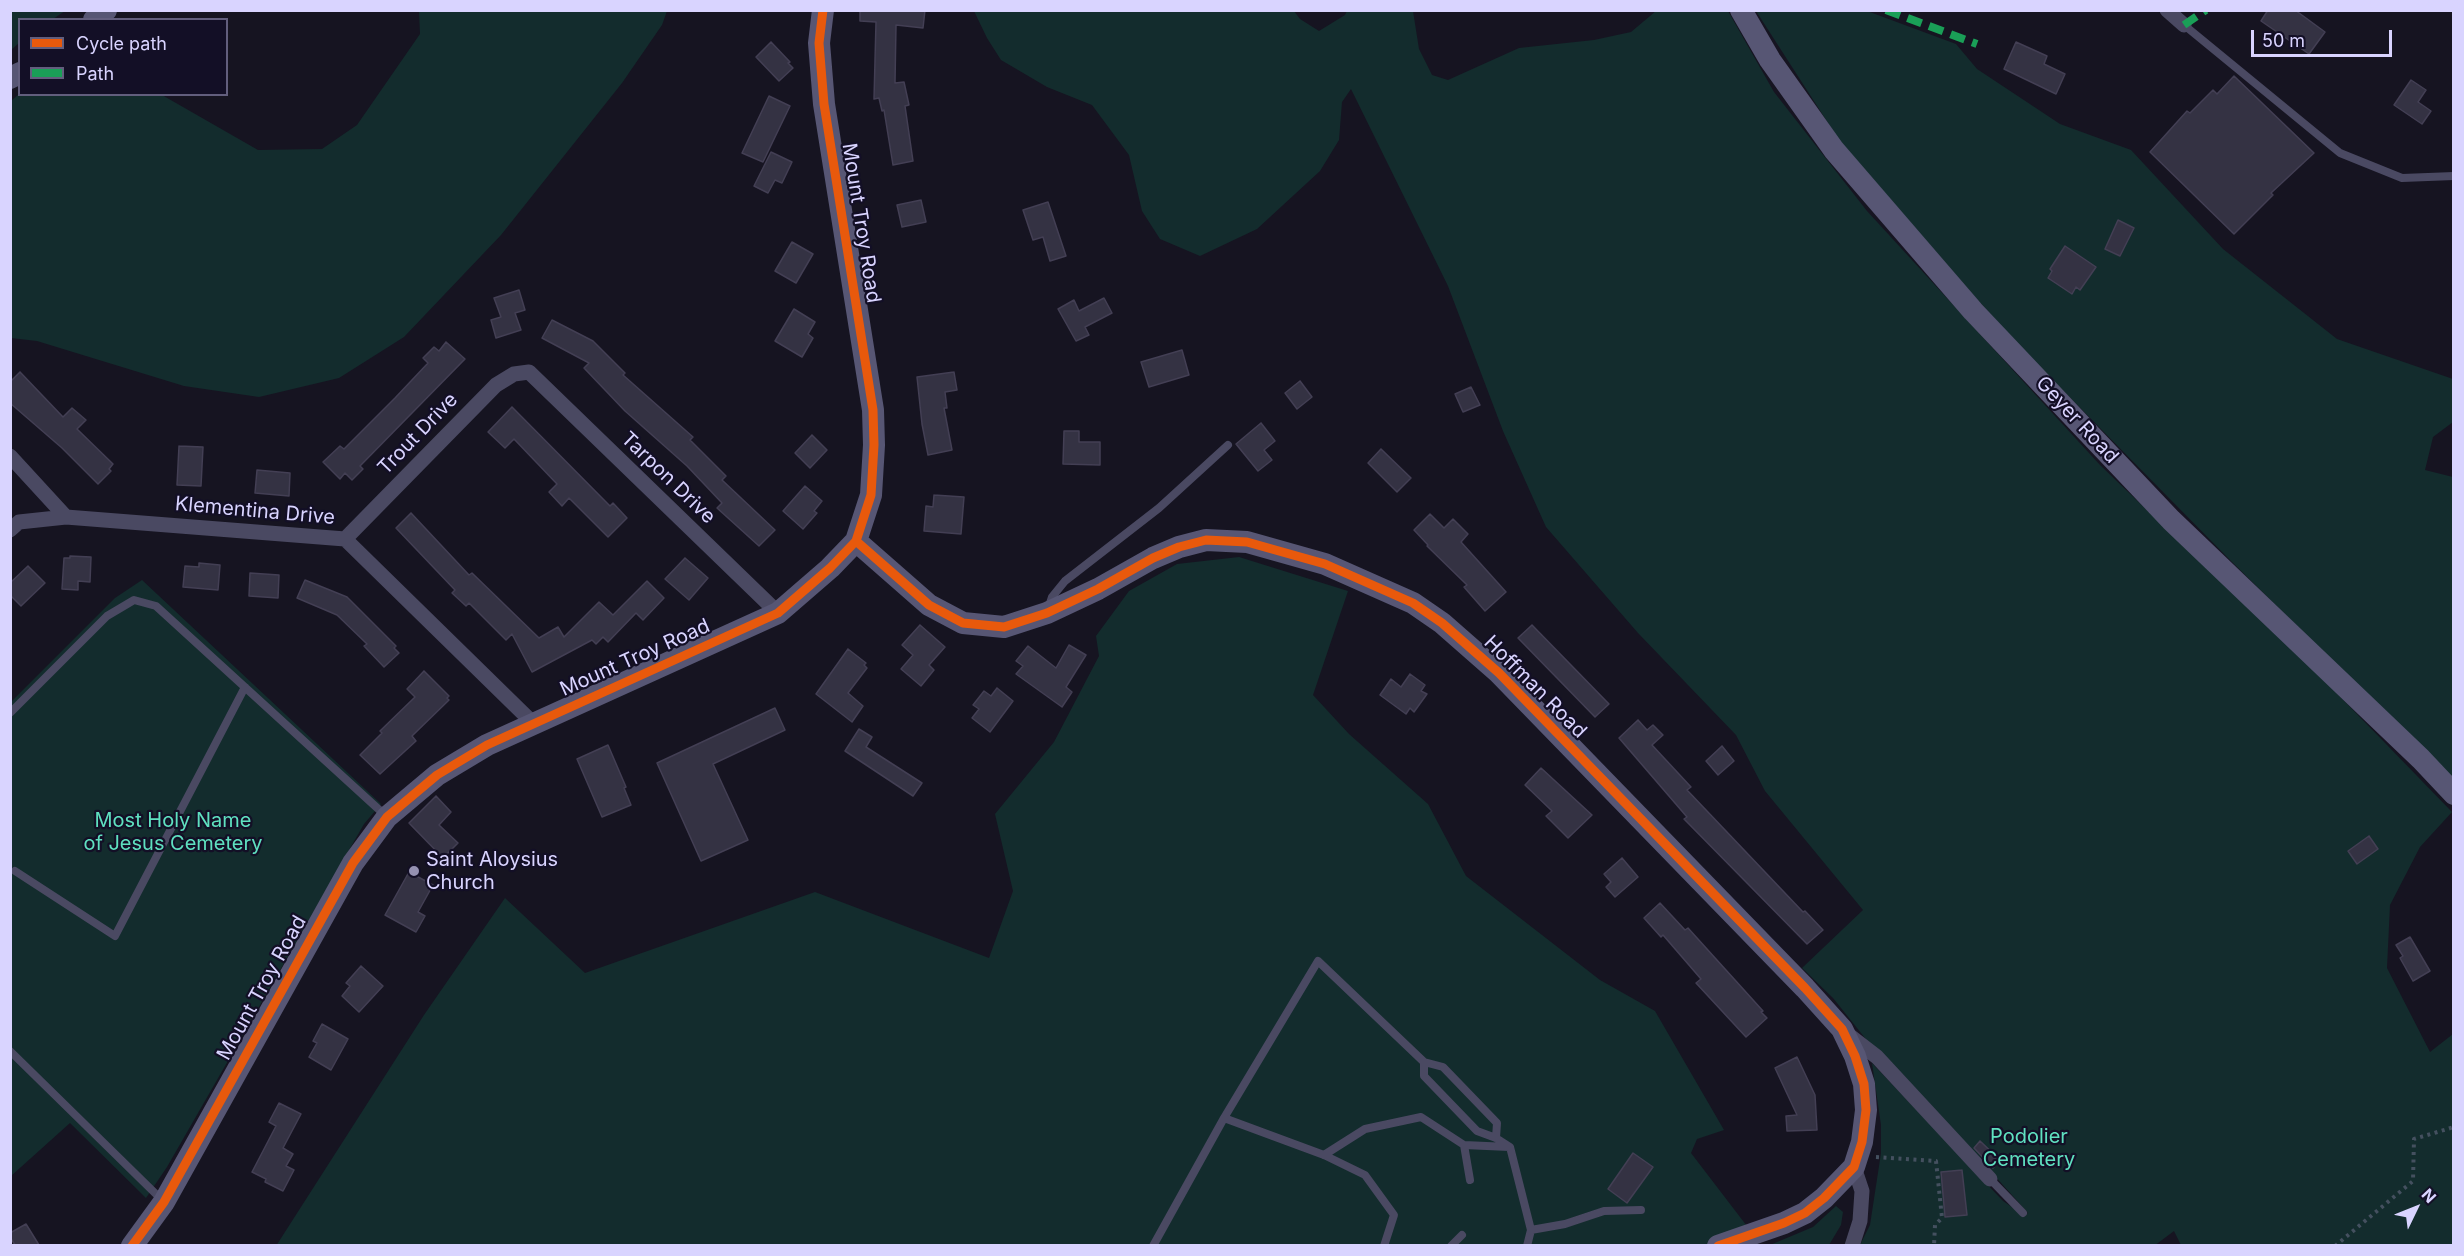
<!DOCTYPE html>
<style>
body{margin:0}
#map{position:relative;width:2464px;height:1256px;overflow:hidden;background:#161421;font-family:Inter,sans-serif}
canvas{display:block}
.frame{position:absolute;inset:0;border:12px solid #d9d4ff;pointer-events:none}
.legend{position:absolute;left:18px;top:18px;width:210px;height:78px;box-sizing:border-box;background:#130f26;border:2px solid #625e7d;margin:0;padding:8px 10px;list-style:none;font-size:18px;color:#d9d4ff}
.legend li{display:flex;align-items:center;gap:12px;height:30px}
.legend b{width:30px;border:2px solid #625e7d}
.north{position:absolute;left:2386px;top:1178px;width:60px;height:60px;-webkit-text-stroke:4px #130f26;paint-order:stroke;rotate:47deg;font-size:16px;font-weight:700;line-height:24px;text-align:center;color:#d9d4ff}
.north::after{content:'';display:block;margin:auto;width:21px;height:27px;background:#d9d4ff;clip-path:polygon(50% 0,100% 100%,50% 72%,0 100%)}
.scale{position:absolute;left:2251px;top:30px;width:141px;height:27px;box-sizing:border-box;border:3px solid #d9d4ff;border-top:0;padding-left:8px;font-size:18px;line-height:21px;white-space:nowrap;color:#d9d4ff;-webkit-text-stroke:4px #130f26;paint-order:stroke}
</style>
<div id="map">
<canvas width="2464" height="1256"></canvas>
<div class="frame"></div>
<ul class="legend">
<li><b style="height:8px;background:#e8590c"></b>Cycle path</li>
<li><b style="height:8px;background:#1a9f57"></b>Path</li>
</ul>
<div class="north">N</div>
<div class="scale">50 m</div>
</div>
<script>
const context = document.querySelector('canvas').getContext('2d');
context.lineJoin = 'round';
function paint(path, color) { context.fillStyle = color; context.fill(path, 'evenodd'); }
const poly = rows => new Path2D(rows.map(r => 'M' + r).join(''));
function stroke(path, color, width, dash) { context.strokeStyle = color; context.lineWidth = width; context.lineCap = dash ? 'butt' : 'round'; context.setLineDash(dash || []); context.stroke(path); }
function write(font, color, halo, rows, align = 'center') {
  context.font = font + ' Inter,sans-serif'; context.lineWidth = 4.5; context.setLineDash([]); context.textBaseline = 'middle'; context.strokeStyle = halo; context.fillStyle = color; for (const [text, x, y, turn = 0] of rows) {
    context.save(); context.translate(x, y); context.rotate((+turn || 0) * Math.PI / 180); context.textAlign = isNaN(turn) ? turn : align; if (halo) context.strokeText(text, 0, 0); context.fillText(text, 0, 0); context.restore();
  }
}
const green = poly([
 [11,10,65,10,65,11,53,19,20,20,19,43,11,50],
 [419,11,667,11,662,25,622,83,501,235,404,337,339,378,259,397,184,386,37,341,11,338,11,101,19,94,162,95,258,150,322,149,357,125,420,34],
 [974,11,1294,11,1300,19,1319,31,1345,15,1347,11,1413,11,1419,49,1432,75,1448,80,1519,48,1594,40,1631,32,1656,11,1728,11,1774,92,1867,211,2100,465,2323,679,2452,812,2420,847,2390,905,2387,968,2430,1052,2453,1034,2453,1245,2181,1245,2174,1231,2154,1246,1860,1245,1870,1225,1881,1153,1881,1125,1872,1063,2003,1201,2025,1216,2028,1213,1969,1147,1869,1043,1833,998,1802,968,1863,910,1765,791,1736,735,1638,633,1546,527,1503,431,1448,286,1351,89,1342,102,1339,140,1320,171,1257,229,1200,256,1160,239,1142,211,1129,155,1092,105,1047,87,1001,60,987,38],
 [1756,11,1867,11,1956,44,1977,69,2060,124,2131,150,2223,249,2337,339,2453,379,2453,422,2433,437,2425,470,2453,477,2453,780,2231,561,2029,356,1975,297,1839,140],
 [1239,557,1348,591,1313,695,1349,734,1428,804,1466,876,1600,980,1655,1011,1724,1130,1697,1139,1691,1153,1753,1234,1718,1246,276,1246,424,1015,505,898,585,973,815,892,989,958,1013,891,995,814,1054,742,1099,656,1096,636,1129,591,1177,564],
 [142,580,381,804,364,824,167,1167,146,1198,70,1123,11,1176,11,702,115,598],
 [1836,1206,1843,1212,1841,1225,1829,1245,1770,1245,1813,1227]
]);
const building = poly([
 [860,10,925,10,923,28,896,25,895,83,904,82,909,105,905,106,913,161,893,165,884,110,882,111,879,98,874,99,876,22,860,21,860,10],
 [2268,10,2295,10,2325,32,2309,54,2261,21,2268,10],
 [771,42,790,62,788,63,793,68,779,81,756,57,771,42],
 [2016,42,2047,56,2044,64,2065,74,2056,94,2004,69,2016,42],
 [2234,76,2314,153,2271,193,2273,195,2234,234,2150,152,2187,111,2190,113,2213,90,2217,94,2234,76],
 [2411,80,2426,90,2418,102,2431,111,2422,124,2394,105,2411,80],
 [769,96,790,106,763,162,742,153,769,96],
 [771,152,792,162,782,183,775,180,768,193,754,186,771,152],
 [921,200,926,222,902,227,897,205,921,200],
 [1048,202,1066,256,1050,261,1043,237,1033,240,1023,210,1048,202],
 [2118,220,2134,228,2120,256,2105,249,2118,220],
 [792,242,813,254,796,283,775,271,792,242],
 [2065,246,2096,267,2080,290,2076,287,2072,294,2048,278,2052,271,2050,269,2065,246],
 [519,290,525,310,515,313,521,330,496,338,491,320,501,317,494,298,519,290],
 [1104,298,1112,313,1085,327,1089,335,1076,341,1058,309,1074,300,1079,311,1104,298],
 [794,309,815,322,808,334,813,338,802,357,775,341,794,309],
 [552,320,593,341,625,373,623,375,693,437,690,440,726,476,722,480,775,530,759,546,717,508,722,503,687,466,625,411,584,368,589,363,542,338,552,320],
 [446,342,465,359,360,466,363,469,352,480,345,473,340,479,323,462,340,446,344,449,395,398,428,363,423,358,434,347,439,351,446,342],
 [1182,350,1189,375,1149,387,1141,362,1182,350],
 [20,372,63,417,72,408,86,420,77,429,113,464,109,469,111,471,98,484,62,448,10,403,10,382,20,372],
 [954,372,957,390,945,392,947,408,944,408,952,450,928,455,922,424,917,377,954,372],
 [1300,381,1312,397,1297,409,1285,393,1300,381],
 [1471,387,1480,405,1463,412,1455,394,1471,387],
 [512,407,610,506,613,503,627,518,608,537,569,498,562,506,549,492,557,484,514,439,505,448,488,432,512,407],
 [1261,423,1275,441,1264,450,1272,460,1258,471,1236,444,1261,423],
 [1064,431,1079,431,1079,442,1100,442,1100,465,1063,464,1064,431],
 [812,435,827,450,810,468,795,453,812,435],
 [179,446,203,447,201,486,177,485,179,446],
 [1381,449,1411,478,1397,492,1368,463,1381,449],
 [257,470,290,473,289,496,255,493,257,470],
 [805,486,822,501,814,511,817,513,803,529,783,511,805,486],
 [934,495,964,497,961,534,924,531,926,506,933,507,934,495],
 [411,513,469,575,472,573,539,638,558,627,564,637,599,602,613,615,647,581,664,598,643,620,636,613,608,642,603,637,596,644,592,640,532,672,512,634,506,640,469,603,466,606,452,593,455,590,396,528,411,513],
 [1430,514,1444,528,1453,519,1468,534,1461,542,1506,592,1485,611,1464,587,1467,585,1427,546,1428,545,1414,530,1430,514],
 [70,556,91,557,90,582,78,581,78,590,62,589,64,558,70,558,70,556],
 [685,558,708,578,689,600,665,579,685,558],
 [199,563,220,565,218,590,183,587,185,566,199,567,199,563],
 [28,566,45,583,21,606,10,595,10,583,28,566],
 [250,573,279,575,278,598,249,596,250,573],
 [305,580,347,597,396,646,394,648,399,653,384,667,364,646,367,644,337,615,297,598,305,580],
 [920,625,945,647,929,665,934,670,921,686,901,669,913,655,902,645,920,625],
 [1532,625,1609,704,1595,717,1518,638,1532,625],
 [1069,645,1086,655,1066,687,1072,692,1062,707,1016,674,1023,666,1016,661,1028,646,1056,668,1069,645],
 [848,649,866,663,864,665,867,668,848,693,863,706,852,722,816,694,848,649],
 [424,671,449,696,447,698,449,700,412,736,416,741,380,774,360,755,382,733,380,731,415,697,407,689,424,671],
 [1410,674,1425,685,1421,691,1427,694,1414,712,1410,708,1406,714,1380,695,1391,679,1401,687,1410,674],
 [997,688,1013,701,990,732,972,718,979,709,973,705,984,691,991,696,997,688],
 [775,708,785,730,713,764,748,840,701,861,657,763,775,708],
 [1638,720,1647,730,1653,725,1663,735,1652,745,1691,787,1687,790,1803,912,1805,911,1823,930,1807,944,1684,819,1687,817,1619,738,1638,720],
 [859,729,872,737,866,747,922,783,913,796,845,751,859,729],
 [608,745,626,787,624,788,631,805,602,817,577,759,608,745],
 [1722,746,1734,761,1718,775,1706,761,1722,746],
 [1541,768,1592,815,1568,838,1546,816,1552,811,1525,785,1541,768],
 [436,796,451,812,439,825,458,843,443,858,409,823,436,796],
 [2369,836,2378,849,2357,864,2348,851,2369,836],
 [1622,858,1638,877,1615,897,1606,887,1611,882,1604,874,1622,858],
 [409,872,433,885,418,912,425,916,416,932,385,915,409,872],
 [1660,903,1685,930,1688,928,1763,1011,1761,1012,1767,1018,1746,1037,1696,983,1701,979,1663,935,1661,937,1644,918,1660,903],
 [2410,937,2430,971,2413,981,2400,958,2403,956,2396,945,2410,937],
 [361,966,383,986,359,1012,342,996,350,986,346,983,361,966],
 [322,1024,348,1039,331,1070,309,1057,317,1043,313,1041,322,1024],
 [1797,1057,1815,1095,1817,1130,1787,1131,1786,1116,1797,1115,1775,1068,1797,1057],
 [279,1103,301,1114,283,1148,293,1154,286,1166,294,1170,283,1191,265,1182,266,1179,252,1172,276,1126,269,1122,279,1103],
 [1980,1141,2000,1160,1993,1168,1974,1148,1980,1141],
 [1633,1153,1653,1167,1627,1203,1608,1189,1633,1153],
 [1962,1170,1967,1215,1945,1217,1941,1172,1962,1170],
 [26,1224,39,1245,15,1245,10,1237,10,1233,26,1224]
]);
const path = poly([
 [1876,1157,1936,1161,1942,1218,1935,1225,1934,1246],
 [2335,1246,2413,1181,2414,1139,2454,1127]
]);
const lane = poly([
 [2184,25,2340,153,2402,178,2454,176],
 [1049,606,1052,597,1065,581,1159,508,1228,445],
 [10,713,107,616,134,600,156,606,386,816],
 [15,871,115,936,245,687],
 [10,1051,161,1199],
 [1424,1062,1424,1076,1477,1131,1496,1138,1510,1147,1531,1230,1527,1246],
 [1224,1118,1324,1155,1365,1175,1394,1215,1384,1246],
 [1464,1145,1509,1147],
 [1324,1155,1365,1129,1421,1117,1464,1145,1470,1180],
 [1990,1179,2023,1213],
 [1531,1230,1565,1224,1604,1211,1641,1210],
 [1153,1246,1224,1118,1318,961,1424,1062,1443,1067,1497,1123,1496,1138],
 [1451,1246,1462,1235]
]);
const street = poly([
 [2167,10,2184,25],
 [10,456,66,517],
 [10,530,19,522,66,517,345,539,534,724],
 [345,539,496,385,514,374,529,372,778,613],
 [1846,1033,1877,1057,1990,1179],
 [1852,1246,1860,1221,1862,1191,1854,1167]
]);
const secondary = poly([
 [1741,10,1770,60,1834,150,1973,311,2171,520,2421,759,2454,794],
 [94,20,106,10],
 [10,78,20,73],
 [856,541,929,605,963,623,1004,627,1047,613,1098,589,1153,558,1179,547,1206,540,1247,542,1325,564,1413,603,1442,623,1499,673,1805,988,1842,1029,1855,1056,1864,1084,1866,1110,1862,1142,1854,1167,1824,1198,1805,1213,1784,1223,1718,1246],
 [132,1246,164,1202,353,863,387,817,437,775,487,745,778,613,830,568,856,541,871,495,874,445,873,410,824,104,819,43,823,10]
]);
const quiet = poly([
 [1886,10,1977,44],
 [2184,25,2206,10]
]);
const cycleway = poly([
 [856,541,929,605,963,623,1004,627,1047,613,1098,589,1153,558,1179,547,1206,540,1247,542,1325,564,1413,603,1442,623,1499,673,1805,988,1842,1029,1855,1056,1864,1084,1866,1110,1862,1142,1854,1167,1824,1198,1805,1213,1784,1223,1718,1246],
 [132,1246,164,1202,353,863,387,817,437,775,487,745,778,613,830,568,856,541,871,495,874,445,873,410,824,104,819,43,823,10]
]);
const markers = [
 [414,871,6,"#9591b1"]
];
const streetNames = [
 ["Mount Troy Road",861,223,81],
 ["Geyer Road",2077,420,47],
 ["Trout Drive",418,434,-46],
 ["Tarpon Drive",668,478,44],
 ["Klementina Drive",255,511,5],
 ["Mount Troy Road",635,658,-24],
 ["Hoffman Road",1535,687,45],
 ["Mount Troy Road",262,988,-61]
];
const parkNames = [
 ["Most Holy Name",173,821],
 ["of Jesus Cemetery",173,844],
 ["Podolier",2029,1137],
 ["Cemetery",2029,1160]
];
const poiNames = [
 ["Saint Aloysius",426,860],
 ["Church",426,883]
];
paint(green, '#132c2d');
paint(building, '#343243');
stroke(building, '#433f54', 1.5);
stroke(path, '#44505f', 4, [3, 4.5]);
stroke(lane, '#4a4962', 8);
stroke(street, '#4a4962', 15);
stroke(secondary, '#575674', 22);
stroke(quiet, '#1a9f57', 8, [15, 8]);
stroke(cycleway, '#e8590c', 9);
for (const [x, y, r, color] of markers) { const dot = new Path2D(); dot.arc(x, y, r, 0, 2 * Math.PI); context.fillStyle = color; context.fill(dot); stroke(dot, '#130f26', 2); }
write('20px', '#d9d4ff', '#130f26', streetNames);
write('20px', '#5fe0c0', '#130f26', parkNames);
write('20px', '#d9d4ff', '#130f26', poiNames, 'left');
</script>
